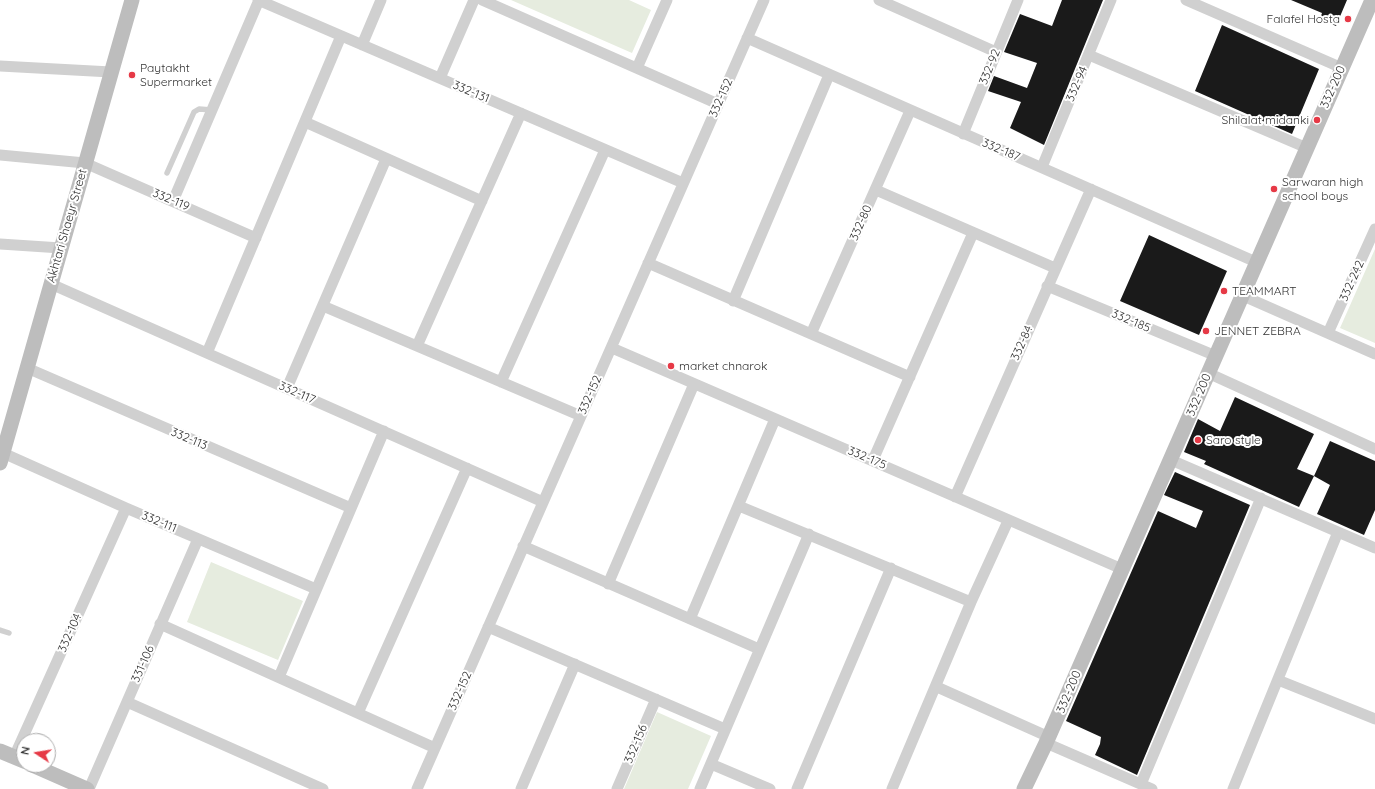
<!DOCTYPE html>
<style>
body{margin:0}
#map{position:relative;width:1375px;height:789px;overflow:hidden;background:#fff;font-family:Quicksand,sans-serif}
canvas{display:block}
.north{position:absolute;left:16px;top:733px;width:40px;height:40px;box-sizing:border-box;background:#fff;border:1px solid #adadad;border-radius:50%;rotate:282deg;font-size:11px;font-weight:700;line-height:16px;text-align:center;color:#333}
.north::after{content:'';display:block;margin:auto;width:14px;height:18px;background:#e63946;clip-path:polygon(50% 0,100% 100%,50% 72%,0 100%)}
</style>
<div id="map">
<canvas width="1375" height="789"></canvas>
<div class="north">N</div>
</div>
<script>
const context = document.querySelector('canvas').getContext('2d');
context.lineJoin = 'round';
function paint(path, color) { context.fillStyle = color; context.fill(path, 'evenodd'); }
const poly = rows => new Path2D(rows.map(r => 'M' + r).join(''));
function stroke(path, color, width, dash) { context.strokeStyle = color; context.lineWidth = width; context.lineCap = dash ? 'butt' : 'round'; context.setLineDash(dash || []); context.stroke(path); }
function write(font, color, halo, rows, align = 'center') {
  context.font = font + ' Quicksand,sans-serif'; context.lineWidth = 4; context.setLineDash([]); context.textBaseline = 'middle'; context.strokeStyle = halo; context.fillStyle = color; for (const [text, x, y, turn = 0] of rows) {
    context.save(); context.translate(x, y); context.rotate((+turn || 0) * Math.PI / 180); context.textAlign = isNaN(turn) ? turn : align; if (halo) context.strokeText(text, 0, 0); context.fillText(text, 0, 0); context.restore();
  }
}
const green = poly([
 [511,0,629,0,651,10,632,53],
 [1375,249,1375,343,1340,328],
 [211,562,303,601,278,660,187,622],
 [657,712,711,736,688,789,624,789]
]);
const building = poly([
 [1062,0,1103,0,1044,145,1010,128,1021,102,988,91,994,76,1027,88,1037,63,1004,52,1020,14,1052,26],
 [1291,0,1347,0,1336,26,1320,19,1322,13],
 [1222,25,1319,69,1292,134,1195,91],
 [1149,235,1227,271,1199,335,1120,301],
 [1235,397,1314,434,1297,469,1314,476,1299,507,1204,464,1206,461,1184,452,1198,419,1220,431],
 [1330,441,1375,461,1375,510,1364,535,1317,514,1330,485,1314,476],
 [1175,472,1250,505,1137,775,1095,755,1100,744,1101,737,1066,721,1158,511,1196,528,1203,511,1164,495]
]);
const lane = poly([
 [167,173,194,112,199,109,212,110],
 [0,630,9,633]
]);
const street = poly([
 [258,0,683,183],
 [482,0,718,104],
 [879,0,996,52],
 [1186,0,1342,68],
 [747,38,1256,262],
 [362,45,381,0],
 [1089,55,1307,148],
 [0,66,111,72],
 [637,68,667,0],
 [440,78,474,0],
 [305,122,482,201],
 [963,134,1018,0],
 [0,155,85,163,256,238],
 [1042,167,1111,0],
 [876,190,1055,268],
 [173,201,259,0],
 [0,244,61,248],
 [648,263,910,377],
 [51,284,543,502],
 [1047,286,1216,356],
 [1241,295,1375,354],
 [733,301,829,75],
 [323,306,581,416],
 [1328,333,1375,229],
 [811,334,910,111],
 [417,346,521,113],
 [612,348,1122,569],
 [207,353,341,36],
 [27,368,351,508],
 [1208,373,1375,449],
 [501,382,605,150],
 [287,388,386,159],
 [3,453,126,508,316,589],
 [873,460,973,233],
 [1171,460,1375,548],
 [955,497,1091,189],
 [739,506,971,602],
 [523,546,759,649],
 [608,584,694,384],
 [690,619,775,419],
 [160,624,435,748],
 [488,627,725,729],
 [279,677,384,431],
 [1278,680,1375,719],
 [937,687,1049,737],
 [127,702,323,789],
 [358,713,467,468],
 [1046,743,1152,789],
 [14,757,126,508],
 [711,764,770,789],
 [1141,784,1261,498],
 [89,789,198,539],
 [417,789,764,0],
 [521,789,575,664],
 [617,789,656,699],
 [700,789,809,534],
 [797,789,891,568],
 [892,789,971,602,1008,521],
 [1233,789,1338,532]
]);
const secondary = poly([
 [0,463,132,0],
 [0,751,24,761],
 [32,765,87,789],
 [1024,789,1046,743,1372,0]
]);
const markers = [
 [1348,19,4,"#e63946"],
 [132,75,4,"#e63946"],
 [1317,120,4,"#e63946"],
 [1274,189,4,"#e63946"],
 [1224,291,4,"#e63946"],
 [1206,331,4,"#e63946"],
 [671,366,4,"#e63946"],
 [1198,440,4,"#e63946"]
];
const poiNames = [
 ["Falafel Hosta",1340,19,"right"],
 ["Paytakht",140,68],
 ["Supermarket",140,82],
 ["Shilalat midanki",1309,120,"right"],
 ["Sarwaran high",1282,182],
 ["school boys",1282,196],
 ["TEAMMART",1232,291],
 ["JENNET ZEBRA",1214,331],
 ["market chnarok",679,366],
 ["Saro style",1206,440]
];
const streetNames = [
 ["332-92",990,67,-68],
 ["332-94",1077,84,-67],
 ["332-200",1333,87,-66],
 ["332-131",471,92,23],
 ["332-152",721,98,-66],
 ["332-187",1001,150,23],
 ["332-119",171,200,23],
 ["332-80",861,223,-66],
 ["Akhtari Shaeyr Street",67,226,-74],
 ["332-242",1352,281,-66],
 ["332-185",1131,321,23],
 ["332-84",1022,343,-66],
 ["332-117",297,393,24],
 ["332-152",590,395,-66],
 ["332-200",1199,395,-67],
 ["332-113",189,439,23],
 ["332-175",867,458,23],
 ["332-111",159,522,23],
 ["332-104",70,633,-66],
 ["331-106",143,664,-66],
 ["332-152",460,691,-66],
 ["332-200",1069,692,-67],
 ["332-156",636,744,-67]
];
paint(green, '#e6ecdf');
paint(building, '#1a1a1a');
stroke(lane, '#d0d0d0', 5.5);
stroke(street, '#d0d0d0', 11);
stroke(secondary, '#bdbdbd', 15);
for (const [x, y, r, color] of markers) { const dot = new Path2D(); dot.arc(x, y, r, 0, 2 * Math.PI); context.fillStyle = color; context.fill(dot); stroke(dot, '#fff', 1.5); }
write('12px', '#333', '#fff', poiNames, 'left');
write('12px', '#333', '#fff', streetNames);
</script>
